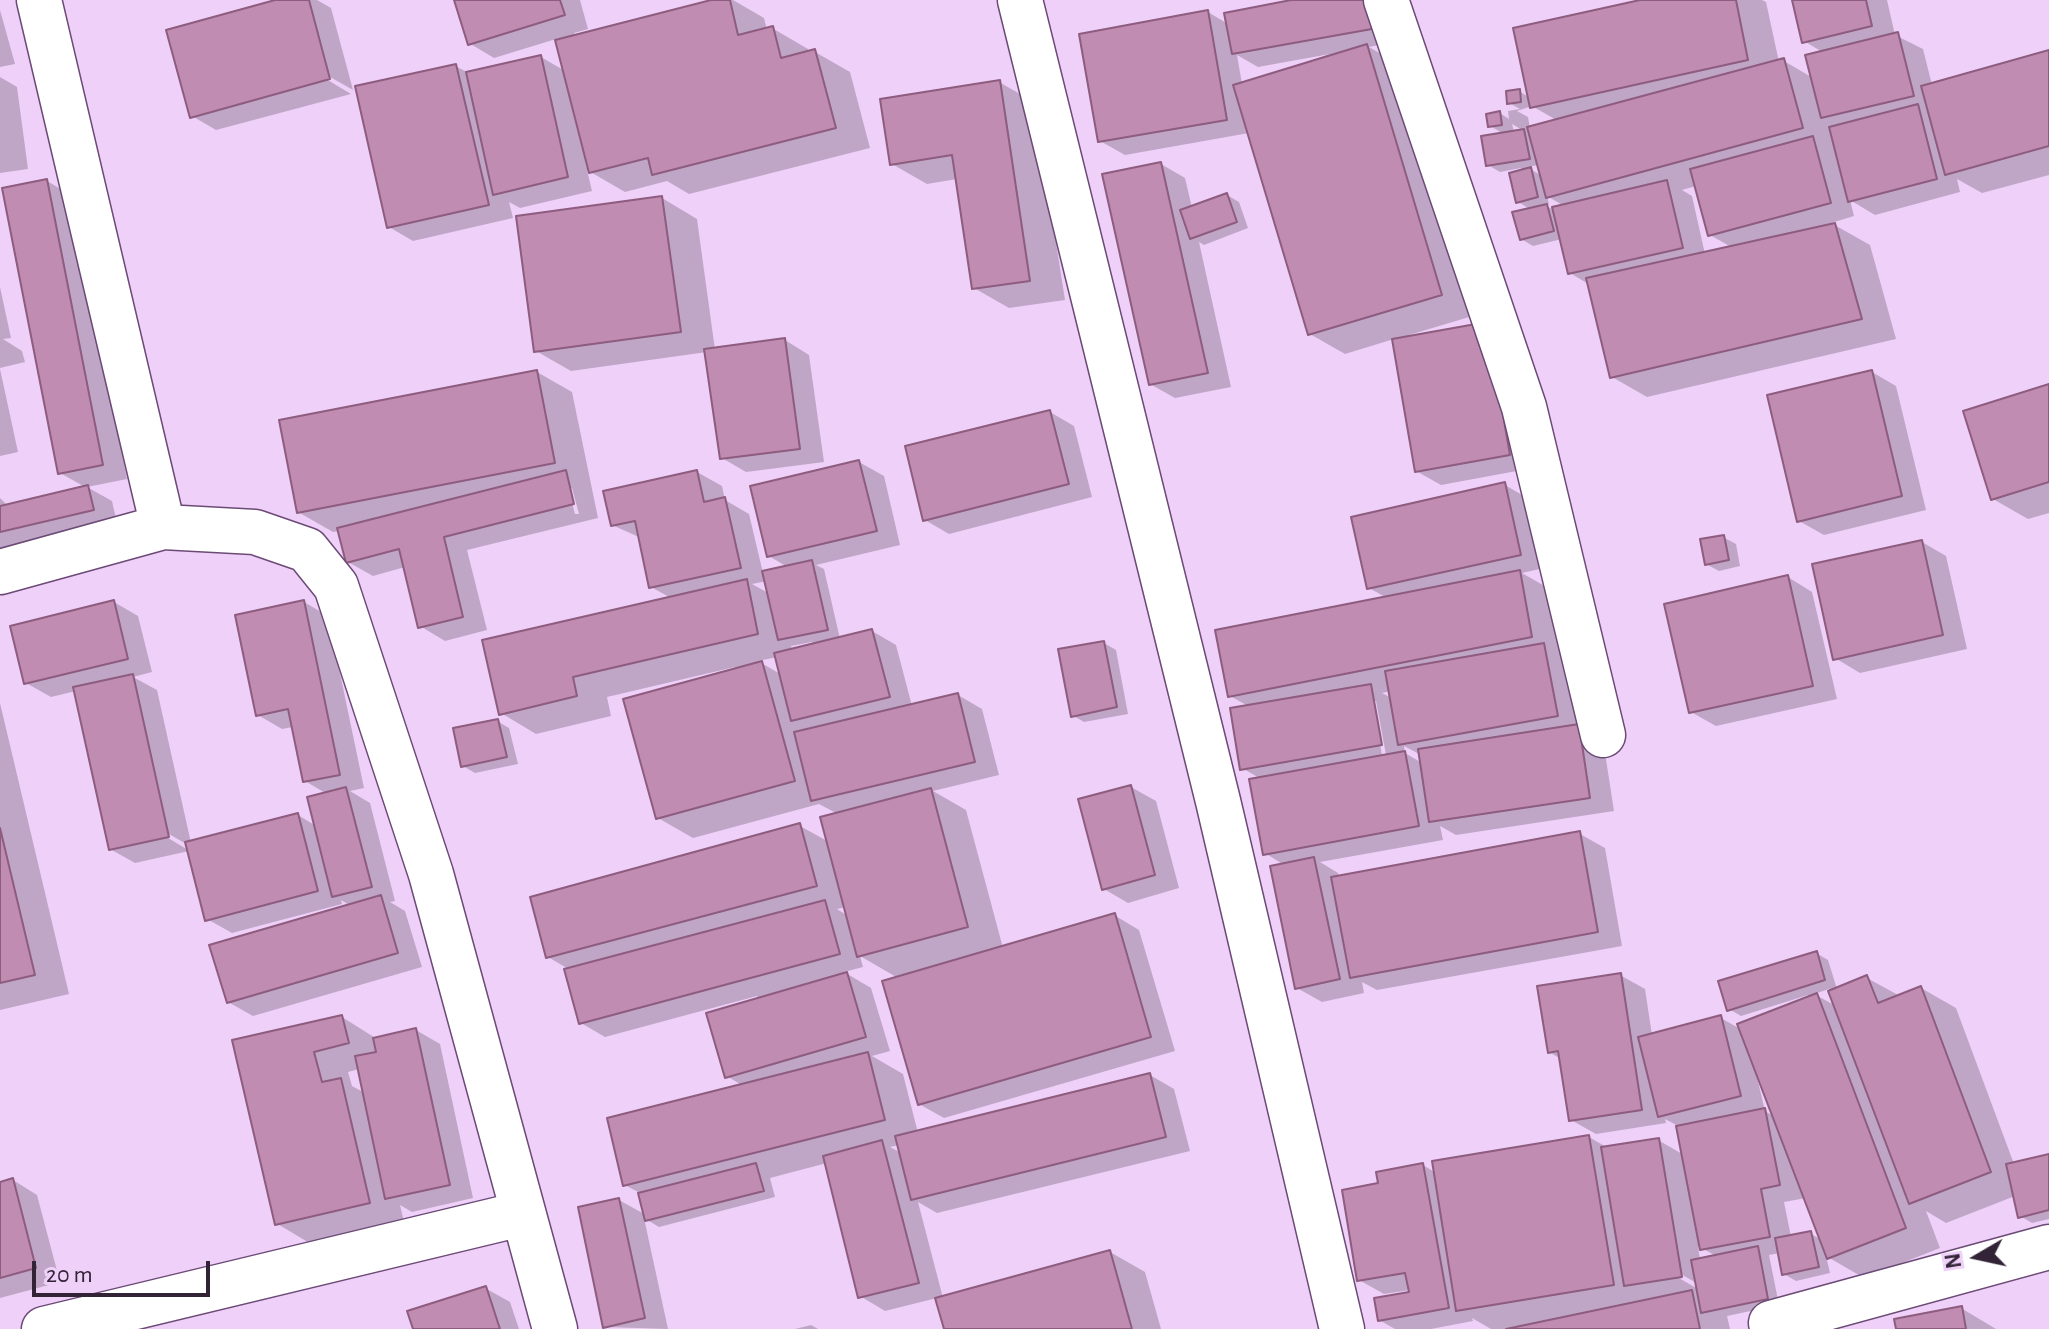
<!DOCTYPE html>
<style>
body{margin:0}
#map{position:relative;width:2049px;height:1329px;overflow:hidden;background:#efd0f9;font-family:"Alegreya Sans",sans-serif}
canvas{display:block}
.north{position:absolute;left:1937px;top:1217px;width:80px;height:80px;-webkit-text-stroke:6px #efd0f9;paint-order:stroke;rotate:261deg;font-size:22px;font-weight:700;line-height:32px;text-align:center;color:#322336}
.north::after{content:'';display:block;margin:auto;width:28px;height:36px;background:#322336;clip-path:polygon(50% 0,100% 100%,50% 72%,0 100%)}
.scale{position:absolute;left:32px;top:1261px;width:178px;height:36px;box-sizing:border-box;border:4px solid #322336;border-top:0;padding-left:10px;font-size:24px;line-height:28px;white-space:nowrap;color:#322336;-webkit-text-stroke:6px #efd0f9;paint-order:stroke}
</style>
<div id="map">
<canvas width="2049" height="1329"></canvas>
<div class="north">N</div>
<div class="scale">20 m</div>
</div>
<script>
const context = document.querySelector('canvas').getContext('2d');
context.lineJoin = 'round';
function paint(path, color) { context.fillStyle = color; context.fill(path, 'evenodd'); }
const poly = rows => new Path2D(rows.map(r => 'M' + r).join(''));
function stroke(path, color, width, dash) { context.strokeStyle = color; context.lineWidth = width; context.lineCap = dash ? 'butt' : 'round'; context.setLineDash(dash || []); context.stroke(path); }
const shadow = poly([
 [283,0,317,0,331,8,353,90,323,73,321,76,351,94,216,130,192,116],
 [456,0,580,0,588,29,574,33,575,37,719,0,733,0,764,18,767,30,772,28,808,49,809,53,815,52,850,72,870,148,689,194,667,181,625,192,587,170,592,191,520,208,509,202,513,218,413,241,389,227,455,66,469,73,541,57,565,71,556,39,494,58,469,43],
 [1302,0,1384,0,1396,42,1369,47,1402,66,1476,315,1409,335,1410,338,1486,324,1533,468,1441,485,1416,471,1394,339,1345,354,1310,334,1249,133,1125,155,1100,141,1208,12,1228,24],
 [1330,54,1242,84,1237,55,1258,67],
 [1649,0,1762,0,1766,2,1779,62,1784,61,1813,78,1824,53,1804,41,1794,0,1887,0,1895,35,1923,49,1932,85,2049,52,2049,175,1982,193,1957,179,1960,192,1875,215,1850,200,1854,216,1831,223,1870,245,1896,339,1647,397,1612,377,1590,285,1570,273,1562,239,1533,246,1521,239,1531,210,1517,201,1521,168,1500,172,1488,165,1504,134,1490,126,1500,113,1509,119,1508,111,1520,109,1509,103,1519,91,1530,98],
 [1532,106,1558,121,1530,128,1528,117,1517,111],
 [1512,124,1524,131,1514,132],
 [1539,165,1542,176,1527,167],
 [1696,186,1710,235,1733,248,1705,254,1692,196,1682,190],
 [1547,196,1564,206,1556,211,1544,205,1549,204],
 [0,10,15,64,0,67],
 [0,77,17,87,28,169,0,173],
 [999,82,1034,102,1065,300,1009,308,974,288,957,179,927,184,892,164],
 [1161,164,1185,178,1192,208,1227,195,1239,202,1248,228,1204,245,1199,242,1231,387,1175,398,1150,384],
 [47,181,71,195,127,479,87,487,112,501,117,523,0,551,0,498,8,506,85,487,60,473],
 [662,198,697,219,715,350,785,340,809,355,824,462,746,472,722,458,707,352,571,371,536,351],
 [0,287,11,338,3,339,22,351,25,362,0,368],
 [0,369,18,452,0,456],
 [537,372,572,392,598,518,467,550,487,630,445,641,420,626,405,567,373,576,348,562,340,531,333,532,298,512],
 [568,488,572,488,579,514,575,514],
 [1872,372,1896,386,1926,510,1824,535,1799,521],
 [2049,386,2049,513,2028,519,1993,499],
 [1050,412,1074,426,1092,497,949,534,925,520],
 [859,462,884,476,900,545,816,565,824,569,840,639,872,631,896,645,912,706,958,695,982,709,999,775,933,791,966,810,1003,948,1114,915,1139,930,1175,1051,944,1118,919,1104,898,978,860,956,863,967,844,972,871,988,890,1051,872,1056,903,1074,918,1133,1150,1075,1174,1089,1190,1151,937,1213,918,1202,943,1298,1110,1252,1145,1272,1161,1329,946,1329,937,1298,885,1311,860,1296,827,1163,770,1178,775,1197,659,1227,644,1218,668,1329,605,1327,619,1200,646,1215,640,1193,625,1185,743,1086,727,1076,758,999,757,996,605,1037,581,1023,570,970,548,957,800,826,829,842,838,814,819,804,693,838,658,818,735,667,607,697,611,716,536,734,501,713,671,598,651,587,641,538,612,525,697,472,722,486,725,500,749,514,763,573,789,568,769,556],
 [767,581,770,594,752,584],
 [812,642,813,645,792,651,791,646],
 [777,657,782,675,758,661],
 [846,907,848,916,837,909],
 [899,1145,901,1153,890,1147],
 [1505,485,1529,499,1544,568,1522,573,1555,592,1603,740,1614,811,1456,835,1440,826,1443,840,1320,862,1338,873,1339,877,1580,834,1605,848,1622,946,1377,990,1362,982,1364,993,1322,1002,1297,988,1284,865,1265,853,1261,779,1242,768,1250,707,1230,696,1387,598,1369,588],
 [1391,691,1392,698,1382,693],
 [1372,701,1376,701,1386,755,1382,755],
 [1404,746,1421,755,1422,763,1405,753],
 [1723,537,1736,544,1740,566,1719,571,1706,564],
 [1922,542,1946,556,1967,649,1860,673,1835,658],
 [1788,577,1812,592,1837,699,1716,726,1691,712],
 [114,602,138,616,152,672,133,677,157,690,191,843,298,815,316,826,327,794,305,781,293,727,282,729,258,715,304,602,328,616,364,788,350,791,370,803,395,901,390,902,405,911,422,967,253,1016,228,1002,351,906,341,900,342,904,232,933,207,919,189,851,135,863,110,849,76,691,51,697,26,683],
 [162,830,188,845,188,850,160,833],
 [1104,643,1116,650,1128,714,1084,722,1072,715],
 [0,703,69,994,0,1010],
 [497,721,509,728,518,764,475,773,463,766],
 [1131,787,1156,801,1179,888,1128,903,1104,889],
 [1816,953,1828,960,1837,989,1867,978,1900,996,1921,988,1956,1008,2014,1164,2049,1156,2049,1219,2032,1223,2020,1216,2015,1196,1946,1223,1926,1211,1940,1248,1864,1278,1826,1256,1830,1273,1796,1281,1784,1274,1780,1253,1769,1255,1779,1305,1727,1316,1730,1329,1491,1329,1472,1318,1473,1321,1431,1329,1395,1329,1379,1320,1411,1294,1410,1290,1384,1294,1359,1280,1380,1185,1423,1165,1436,1173,1589,1137,1608,1148,1658,1140,1684,1155,1678,1126,1665,1119,1666,1123,1596,1134,1571,1120,1561,1059,1549,1052,1620,975,1645,989,1652,1035,1721,1018,1742,1030,1809,999,1808,995,1741,1016,1729,1009],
 [1829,989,1836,1006,1814,994],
 [1756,1073,1758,1073,1775,1117,1765,1111],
 [1806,1198,1822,1240,1811,1234,1791,1237,1784,1202],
 [1698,1246,1716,1256,1700,1260],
 [1674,1270,1698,1284,1698,1289,1672,1274],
 [342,1017,377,1039,416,1030,440,1044,473,1198,412,1212,400,1205,404,1222,311,1244,276,1223,235,1041],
 [359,1069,365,1093,352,1086,348,1072],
 [13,1180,37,1195,60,1282,0,1298,0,1184],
 [485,1288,510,1302,519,1329,415,1329],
 [1961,1308,1996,1329,1898,1329],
 [811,1325,818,1329,795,1329]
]);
const building = poly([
 [275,0,309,0,330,79,190,118,166,30,275,0],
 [454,0,560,0,565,15,468,45,454,0],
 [711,0,730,0,738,35,773,26,781,58,815,49,836,128,652,175,648,158,589,173,555,40,711,0],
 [1291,0,1367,0,1372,29,1232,54,1224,13,1291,0],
 [1640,0,1736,0,1748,60,1530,108,1513,28,1640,0],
 [1792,0,1866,0,1872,26,1802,43,1792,0],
 [1208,10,1227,120,1098,142,1079,34,1208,10],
 [1898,32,1914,96,1821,118,1805,55,1898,32],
 [1367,44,1442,295,1308,335,1233,85,1367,44],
 [2049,50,2049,146,1945,175,1921,86,2049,50],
 [541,55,568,177,493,195,466,72,541,55],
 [1784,58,1803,128,1546,198,1527,127,1784,58],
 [456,64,489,205,387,228,355,86,456,64],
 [1000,80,1030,281,972,289,952,155,890,165,880,99,1000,80],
 [1520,89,1521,102,1507,104,1506,91,1520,89],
 [1918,104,1937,179,1848,202,1829,127,1918,104],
 [1500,111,1502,125,1488,127,1486,114,1500,111],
 [1524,129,1530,159,1486,166,1481,136,1524,129],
 [1813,136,1831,203,1708,236,1690,169,1813,136],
 [1161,162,1208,373,1149,385,1102,174,1161,162],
 [1531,167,1538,197,1516,203,1509,173,1531,167],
 [47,179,103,465,58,474,2,188,47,179],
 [1667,180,1683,248,1568,274,1552,207,1667,180],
 [1227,193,1237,222,1190,239,1180,210,1227,193],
 [662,196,681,332,534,352,516,216,662,196],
 [1547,204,1554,231,1520,240,1512,212,1547,204],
 [1835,223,1862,319,1610,378,1586,278,1835,223],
 [1487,322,1510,455,1415,472,1392,339,1487,322],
 [785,338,800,449,720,459,704,349,785,338],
 [537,370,555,463,297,513,279,420,537,370],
 [1872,370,1902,496,1797,522,1767,395,1872,370],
 [2049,384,2049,482,1991,500,1963,411,2049,384],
 [1050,410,1069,484,923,521,905,446,1050,410],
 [859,460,877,531,767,557,750,486,859,460],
 [566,470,574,504,444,537,463,617,418,628,399,549,346,563,337,528,566,470],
 [697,470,704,502,725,497,741,568,649,588,635,521,611,526,603,491,697,470],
 [1505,482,1521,555,1367,589,1351,517,1505,482],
 [88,485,94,510,0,532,0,506,88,485],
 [1724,535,1729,560,1705,565,1700,539,1724,535],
 [1922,540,1943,635,1833,660,1812,564,1922,540],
 [812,560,828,630,778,640,762,571,812,560],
 [1520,570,1532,637,1228,697,1215,630,1520,570],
 [1788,575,1813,686,1689,713,1664,604,1788,575],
 [747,579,758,634,573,677,577,696,499,715,482,640,747,579],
 [114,600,128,659,24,684,10,626,114,600],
 [304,600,340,775,303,782,288,709,256,716,235,615,304,600],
 [872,629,890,697,791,721,774,653,872,629],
 [1104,641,1117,707,1071,717,1058,649,1104,641],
 [1544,643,1558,716,1398,745,1385,671,1544,643],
 [762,661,795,781,656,819,623,699,762,661],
 [133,674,169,837,109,850,73,687,133,674],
 [1371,684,1382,745,1240,770,1230,708,1371,684],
 [958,693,975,762,811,801,794,732,958,693],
 [498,719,507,757,461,767,453,728,498,719],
 [1579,724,1590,798,1429,822,1418,749,1579,724],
 [1405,751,1419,826,1263,855,1249,779,1405,751],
 [1131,785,1155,875,1102,890,1078,799,1131,785],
 [346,787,372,887,332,897,307,797,346,787],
 [931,788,968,927,857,957,820,817,931,788],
 [298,813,318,891,205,921,185,842,298,813],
 [800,823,817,886,546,958,530,897,800,823],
 [0,828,35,975,0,983,0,828],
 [1580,831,1598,932,1350,978,1331,877,1580,831],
 [1314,857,1340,979,1295,989,1270,866,1314,857],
 [381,895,398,953,227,1003,209,945,381,895],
 [825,900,840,954,579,1024,564,969,825,900],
 [1115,913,1151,1037,918,1105,882,981,1115,913],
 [1817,951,1825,980,1727,1011,1718,981,1817,951],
 [847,972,866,1037,725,1078,706,1013,847,972],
 [1621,973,1642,1110,1569,1121,1558,1051,1548,1053,1537,986,1621,973],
 [1867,975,1878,1003,1921,986,1991,1172,1909,1204,1828,991,1867,975],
 [1817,993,1906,1228,1827,1259,1737,1024,1817,993],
 [342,1015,349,1043,314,1052,322,1082,341,1078,370,1203,275,1225,232,1040,342,1015],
 [1721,1015,1741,1096,1658,1117,1638,1037,1721,1015],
 [416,1028,450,1185,385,1199,355,1056,376,1052,373,1038,416,1028],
 [868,1052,885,1120,623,1186,607,1118,868,1052],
 [1150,1073,1166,1137,911,1200,895,1136,1150,1073],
 [1765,1108,1780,1185,1761,1189,1770,1237,1700,1250,1676,1126,1765,1108],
 [1589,1135,1614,1285,1456,1311,1432,1161,1589,1135],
 [1659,1138,1682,1277,1624,1286,1601,1147,1659,1138],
 [882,1140,919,1283,858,1298,823,1156,882,1140],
 [2049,1154,2049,1210,2018,1218,2006,1164,2049,1154],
 [756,1163,764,1191,645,1221,638,1193,756,1163],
 [1423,1163,1449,1308,1378,1321,1374,1298,1409,1292,1405,1273,1357,1281,1342,1190,1378,1183,1376,1172,1423,1163],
 [13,1178,36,1268,0,1278,0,1182,13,1178],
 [619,1198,645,1318,603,1328,578,1207,619,1198],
 [1811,1231,1819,1267,1782,1275,1775,1238,1811,1231],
 [1758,1246,1768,1299,1701,1313,1691,1260,1758,1246],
 [1110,1250,1132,1329,944,1329,935,1298,1110,1250],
 [486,1286,500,1329,413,1329,407,1311,486,1286],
 [1692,1290,1700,1329,1506,1329,1692,1290],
 [1962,1306,1966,1329,1896,1329,1894,1319,1962,1306]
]);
const minor = poly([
 [39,0,163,527],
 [1020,0,1218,801,1342,1329],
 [1386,0,1524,407,1603,735],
 [0,572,163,527,255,532,307,550,336,586,431,874,555,1329],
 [1771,1323,2049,1247],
 [44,1329,521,1214]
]);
paint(shadow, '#0003');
paint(building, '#c18cb1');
stroke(building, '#8d5c7f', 2);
stroke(minor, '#6c4a76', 47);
stroke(minor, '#fff', 44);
</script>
